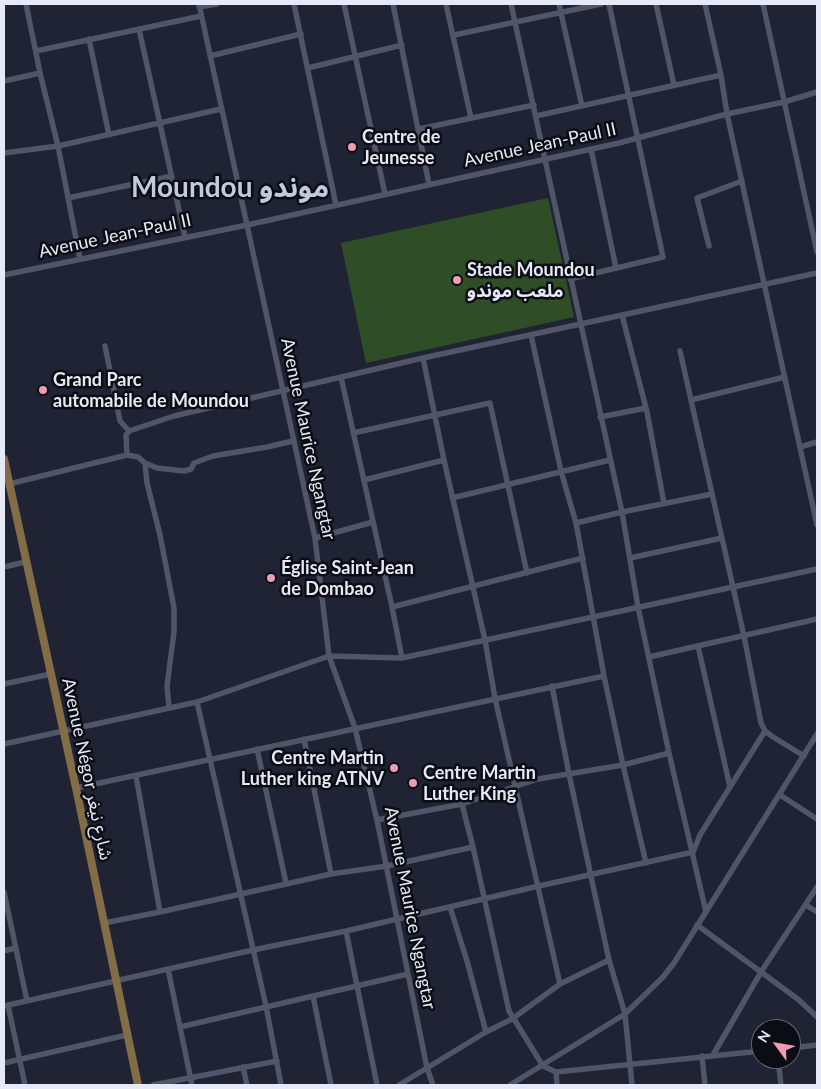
<!DOCTYPE html>
<meta charset="utf-8">
<style>
body{margin:0}
#map{position:relative;width:821px;height:1089px;overflow:hidden;background:#1f2334;font-family:Lato,sans-serif}
canvas{display:block}
.frame{position:absolute;inset:0;border:5px solid #e7eaf6;pointer-events:none}
.north{position:absolute;left:751px;top:1019px;width:50px;height:50px;box-sizing:border-box;background:#0b0d15;border:1px solid #63656f;border-radius:50%;rotate:302deg;font-size:14px;font-weight:700;line-height:20px;text-align:center;color:#e7eaf6}
.north::after{content:'';display:block;margin:auto;width:18px;height:22px;background:#f09ab5;clip-path:polygon(50% 0,100% 100%,50% 72%,0 100%)}
</style>
<div id="map">
<canvas width="821" height="1089"></canvas>
<div class="frame"></div>
<div class="north">N</div>
</div>
<script>
const context = document.querySelector('canvas').getContext('2d');
context.lineJoin = 'round';
function paint(path, color) { context.fillStyle = color; context.fill(path, 'evenodd'); }
const poly = rows => new Path2D(rows.map(r => 'M' + r).join(''));
function stroke(path, color, width, dash) { context.strokeStyle = color; context.lineWidth = width; context.lineCap = dash ? 'butt' : 'round'; context.setLineDash(dash || []); context.stroke(path); }
function write(font, color, halo, rows, align = 'center') {
  context.font = font + ' Lato,"Noto Sans Arabic",sans-serif'; context.lineWidth = 5; context.setLineDash([]); context.textBaseline = 'middle'; context.strokeStyle = halo; context.fillStyle = color; for (const [text, x, y, turn = 0] of rows) {
    context.save(); context.translate(x, y); context.rotate((+turn || 0) * Math.PI / 180); context.textAlign = isNaN(turn) ? turn : align; if (halo) context.strokeText(text, 0, 0); context.fillText(text, 0, 0); context.restore();
  }
}
const green = poly([
 [548,198,574,317,366,363,341,243]
]);
const minor = poly([
 [26,4,40,73,58,146,80,259],
 [199,4,315,538,329,656,355,728,377,820,427,1068,433,1085],
 [294,4,336,205],
 [344,4,385,194],
 [393,4,429,184],
 [446,4,471,118],
 [511,4,622,512,638,607,669,753,706,912],
 [559,4,582,106],
 [656,4,674,85],
 [705,4,721,75,727,114,817,525],
 [763,4,817,252],
 [199,7,217,4],
 [139,29,185,237],
 [454,35,601,4],
 [89,39,109,135],
 [36,51,201,16],
 [210,56,301,34],
 [308,68,402,45],
 [4,81,40,73],
 [536,116,721,75],
 [419,129,534,105],
 [591,149,616,268],
 [4,153,58,146,221,109],
 [68,198,172,176],
 [709,246,697,198,742,181],
 [4,275,247,225,619,143,727,114,784,102,817,92],
 [570,279,663,257,609,4],
 [622,315,647,412,664,503],
 [531,335,561,471,576,523,604,676,623,765,646,863],
 [105,346,120,421,129,431],
 [680,351,744,636,761,723,765,731,773,737,804,756],
 [423,358,444,460,485,640,495,698,560,984],
 [341,377,392,607,402,658],
 [691,400,785,377],
 [600,417,646,408],
 [353,433,490,403,527,573],
 [800,447,817,442],
 [127,455,126,435,129,431,174,416,423,358,817,273],
 [145,463,147,483,160,535,174,608,174,632,167,686,169,708],
 [364,480,444,460],
 [9,484,127,455,138,457,145,463,157,468,184,471,191,469,194,463,213,456,267,447,293,441],
 [452,498,610,460],
 [576,523,622,512,712,494],
 [315,538,373,522],
 [630,558,722,538],
 [4,567,25,562],
 [392,607,583,558],
 [698,646,730,787],
 [649,657,817,619],
 [4,684,51,674],
 [552,686,569,774,609,960,625,1014,632,1085],
 [197,702,266,1006,281,1085],
 [304,739,331,874],
 [4,744,197,702,329,656,402,658,817,569],
 [257,749,286,883],
 [76,788,604,676],
 [780,795,817,819],
 [462,804,473,847,509,1011,543,1066,556,1072,761,1051],
 [377,820,462,804,538,779,623,765,669,753],
 [4,892,27,1001],
 [806,905,817,912],
 [450,907,467,961,486,1032],
 [160,912,331,874,387,866,473,847],
 [104,923,160,912,136,776],
 [697,925,799,1000,817,1017],
 [346,931,377,1085],
 [4,951,15,948],
 [168,969,192,1085],
 [313,996,331,1085],
 [8,1005,25,1085],
 [4,1006,253,950,346,931,539,886,693,852,700,835,765,731],
 [180,1027,408,974],
 [791,1048,817,1045],
 [713,1055,761,972,817,887],
 [702,1056,705,1085],
 [778,1059,781,1085],
 [4,1063,127,1035],
 [243,1067,247,1085],
 [556,1072,557,1085],
 [153,1085,277,1061],
 [399,1085,486,1032,512,1019,560,984,609,960],
 [510,1085,625,1014,663,977,674,963,817,734]
]);
const major = poly([
 [4,459,76,788,138,1085]
]);
const markers = [
 [352,147,5,"#f09ab5"],
 [457,280,5,"#f09ab5"],
 [43,390,5,"#f09ab5"],
 [271,578,5,"#f09ab5"],
 [394,768,5,"#f09ab5"],
 [413,783,5,"#f09ab5"]
];
const poiNames = [
 ["Centre de",362,137],
 ["Jeunesse",362,158],
 ["Stade Moundou",467,270],
 ["ملعب موندو",467,291],
 ["Grand Parc",53,380],
 ["automabile de Moundou",53,401],
 ["Église Saint-Jean",281,568],
 ["de Dombao",281,589],
 ["Centre Martin",384,758,"right"],
 ["Luther king ATNV",384,779,"right"],
 ["Centre Martin",423,773],
 ["Luther King",423,794]
];
const streetNames = [
 ["Avenue Jean-Paul II",540,145,-12],
 ["Avenue Jean-Paul II",115,236,-12],
 ["Avenue Maurice Ngangtar",308,439,78],
 ["Avenue Négor شارع نيغر",87,769,78],
 ["Avenue Maurice Ngangtar",410,908,79]
];
const townNames = [
 ["Moundou موندو",230,188]
];
paint(green, '#2f4e27');
stroke(minor, '#505568', 5.5);
stroke(major, '#826d47', 8);
for (const [x, y, r, color] of markers) { const dot = new Path2D(); dot.arc(x, y, r, 0, 2 * Math.PI); context.fillStyle = color; context.fill(dot); stroke(dot, '#0b0d15', 2); }
write('bold 18px', '#e7eaf6', '#0b0d15', poiNames, 'left');
write('18px', '#e7eaf6', '#0b0d15', streetNames);
write('bold 28px', '#c3cae0', '#0b0d15', townNames);
</script>
